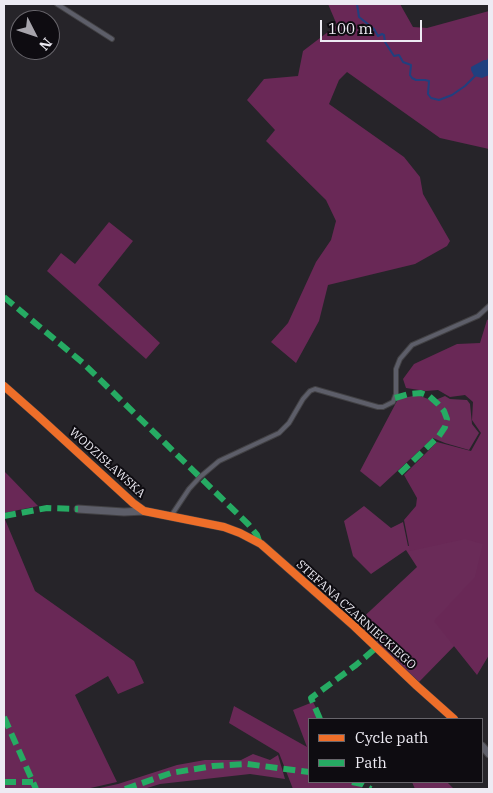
<!DOCTYPE html>
<meta charset="utf-8">
<style>
body{margin:0}
#map{position:relative;width:493px;height:793px;overflow:hidden;background:#262429;font-family:"IBM Plex Serif",serif}
canvas{display:block}
.frame{position:absolute;inset:0;border:5px solid #edebf3;pointer-events:none}
.legend{position:absolute;left:308px;top:718px;width:175px;height:65px;box-sizing:border-box;background:#0e0c11;border:1px solid #67656b;margin:0;padding:6px 9px;list-style:none;font-size:15px;color:#edebf3}
.legend li{display:flex;align-items:center;gap:10px;height:25px}
.legend b{width:25px;border:1px solid #67656b}
.north{position:absolute;left:10px;top:10px;width:50px;height:50px;box-sizing:border-box;background:#0e0c11;border:1px solid #67656b;border-radius:50%;rotate:131deg;font-size:14px;font-weight:700;line-height:20px;text-align:center;color:#edebf3}
.north::after{content:'';display:block;margin:auto;width:18px;height:22px;background:#a7a5ac;clip-path:polygon(50% 0,100% 100%,50% 72%,0 100%)}
.scale{position:absolute;left:320px;top:20px;width:102px;height:22px;box-sizing:border-box;border:2px solid #edebf3;border-top:0;padding-left:6px;font-size:15px;line-height:18px;white-space:nowrap;color:#edebf3;-webkit-text-stroke:4px #0e0c11;paint-order:stroke}
</style>
<div id="map">
<canvas width="493" height="793"></canvas>
<div class="frame"></div>
<ul class="legend">
<li><b style="height:6px;background:#ee6e29"></b>Cycle path</li>
<li><b style="height:6px;background:#26ab63"></b>Path</li>
</ul>
<div class="north">N</div>
<div class="scale">100 m</div>
</div>
<script>
const context = document.querySelector('canvas').getContext('2d');
context.lineJoin = 'round';
function paint(path, color) { context.fillStyle = color; context.fill(path, 'evenodd'); }
const poly = rows => new Path2D(rows.map(r => 'M' + r).join(''));
function stroke(path, color, width, dash) { context.strokeStyle = color; context.lineWidth = width; context.lineCap = dash ? 'butt' : 'round'; context.setLineDash(dash || []); context.stroke(path); }
function write(font, color, halo, rows, align = 'center') {
  context.font = font + ' "IBM Plex Serif",serif'; context.lineWidth = 4; context.setLineDash([]); context.textBaseline = 'middle'; context.strokeStyle = halo; context.fillStyle = color; for (const [text, x, y, turn = 0] of rows) {
    context.save(); context.translate(x, y); context.rotate((+turn || 0) * Math.PI / 180); context.textAlign = isNaN(turn) ? turn : align; if (halo) context.strokeText(text, 0, 0); context.fillText(text, 0, 0); context.restore();
  }
}
const green = poly([
 [418,395,433,401,445,396,450,399,467,400,470,404,472,424,479,433,469,450,445,443,433,438,380,487,360,471,398,399],
 [364,506,391,528,403,522,408,546,463,535,488,543,462,638,419,682,356,624,417,567,406,550,371,574,353,556,344,521],
 [253,754,270,760,278,755,285,779,250,774,160,784,144,789,95,789,118,784,177,765,205,760,241,760],
 [412,782,447,782,454,789,415,789]
]);
const forest = poly([
 [328,4,400,4,413,27,427,28,489,11,489,149,440,138,347,72,339,80,329,104,404,157,420,177,423,194,450,241,447,246,415,264,328,285,319,321,296,363,271,342,288,323,316,262,331,240,336,221,326,200,266,141,275,130,247,100,264,79,298,76,303,51,337,25],
 [109,222,133,241,98,285,160,343,146,359,47,271,61,253,75,264],
 [489,319,489,655,477,675,434,621,475,577,483,544,465,539,410,551,404,520,416,506,417,498,404,475,437,442,471,451,481,433,472,420,473,402,465,395,450,397,438,390,426,391,406,388,403,379,414,364,457,344,480,343,487,320],
 [4,471,7,474,38,506,4,513],
 [4,517,35,591,134,661,144,683,118,694,108,676,75,695,117,782,86,789,4,789],
 [313,702,322,719,309,719,309,782,357,782,363,789,293,789,279,753,229,723,234,706,307,747,293,710]
]);
const water = poly([
 [489,56,489,75,482,78,474,76,471,70,471,67,484,60,487,60]
]);
const stream = poly([
 [357,4,359,17,374,29,378,36,382,34,384,35,385,42,394,56,399,55,403,62,411,65,410,75,412,78,416,80,425,80,429,81,428,94,431,98,439,100,452,95,465,86,475,76]
]);
const service = poly([
 [57,4,112,39],
 [171,516,189,489,200,477,219,461,279,433,289,423,303,399,310,391,315,389,378,407,383,407,393,402,396,394,396,369,400,359,412,345,478,316,489,306]
]);
const minor = poly([
 [4,386,38,416,133,503,144,511,224,527,240,533,261,544,354,626,417,686,454,719],
 [78,509,124,512,144,511],
 [482,746,489,754]
]);
const quiet = poly([
 [4,297,83,363,248,524,257,535,260,544],
 [395,398,409,394,421,393,429,396,438,404,444,411,447,419,445,427,439,436,396,477],
 [4,516,47,508,78,509],
 [4,717,36,789],
 [320,719,311,698,356,665,377,647],
 [4,782,33,782],
 [352,782,362,784,371,789],
 [125,789,171,773,213,766,247,764,309,772]
]);
const cycleway = poly([
 [4,386,38,416,133,503,144,511,224,527,240,533,261,544,354,626,417,686,454,719]
]);
const streetNames = [
 ["WODZISŁAWSKA",107,463,42],
 ["STEFANA CZARNIECKIEGO",356,615,42]
];
paint(green, '#6a2b58');
paint(forest, '#692856');
paint(water, '#20407f');
stroke(stream, '#20407f', 2);
stroke(service, '#424144', 6);
stroke(minor, '#424144', 9);
stroke(service, '#5d5e69', 4);
stroke(minor, '#5d5e69', 7);
stroke(quiet, '#26ab63', 6, [12, 6]);
stroke(cycleway, '#ee6e29', 8);
write('12px', '#edebf3', '#0e0c11', streetNames);
</script>
